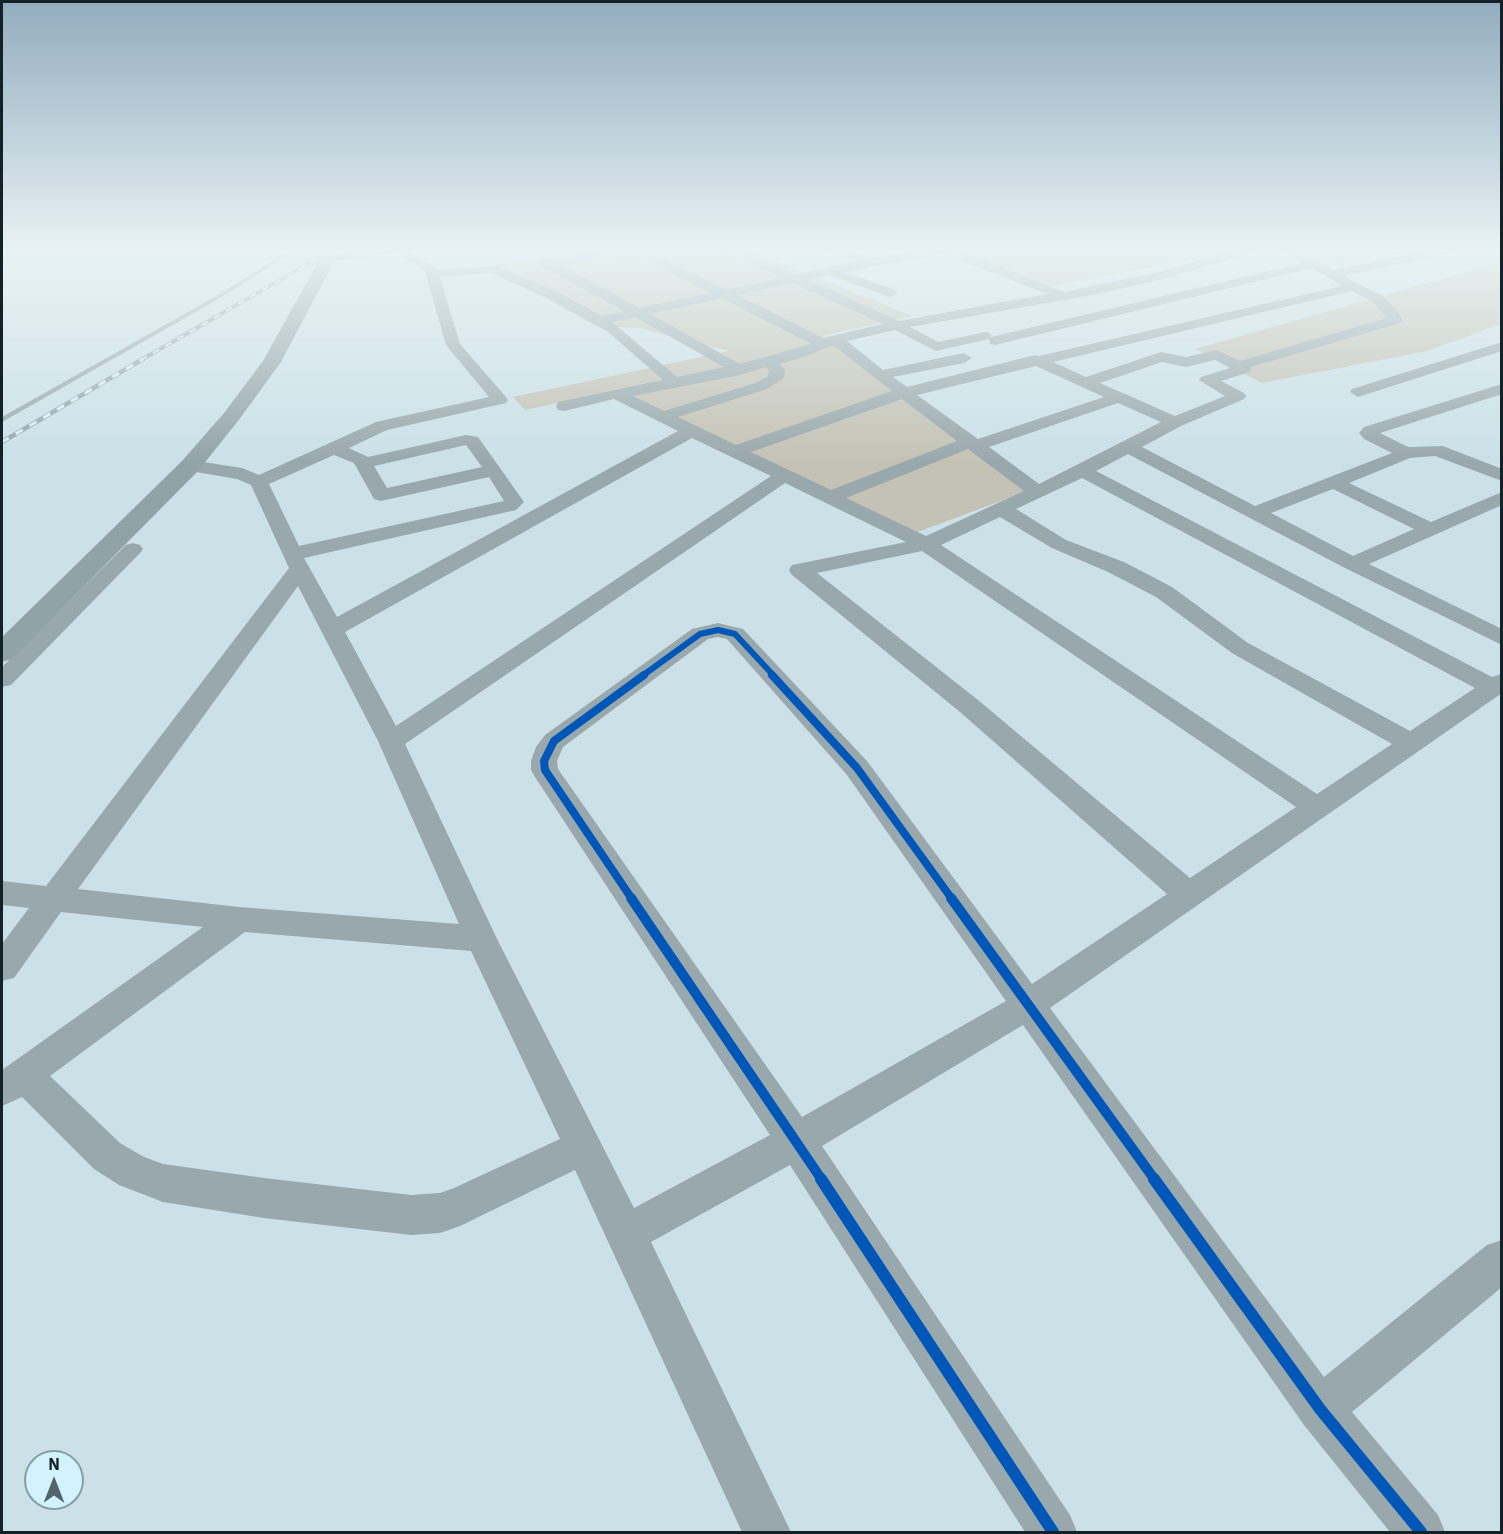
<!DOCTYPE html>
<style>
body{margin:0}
#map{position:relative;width:1503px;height:1534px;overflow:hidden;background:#cbe1e7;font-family:"IBM Plex Sans",sans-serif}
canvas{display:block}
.frame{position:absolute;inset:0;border:3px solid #132227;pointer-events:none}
.north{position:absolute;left:24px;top:1450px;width:60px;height:60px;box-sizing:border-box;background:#d2f3fd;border:2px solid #869fa7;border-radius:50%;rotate:0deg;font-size:16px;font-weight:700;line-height:24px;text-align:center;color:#132227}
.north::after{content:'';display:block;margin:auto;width:21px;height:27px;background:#53656a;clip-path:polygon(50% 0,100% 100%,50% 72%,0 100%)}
</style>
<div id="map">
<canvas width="1503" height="1534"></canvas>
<div class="frame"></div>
<div class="north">N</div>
</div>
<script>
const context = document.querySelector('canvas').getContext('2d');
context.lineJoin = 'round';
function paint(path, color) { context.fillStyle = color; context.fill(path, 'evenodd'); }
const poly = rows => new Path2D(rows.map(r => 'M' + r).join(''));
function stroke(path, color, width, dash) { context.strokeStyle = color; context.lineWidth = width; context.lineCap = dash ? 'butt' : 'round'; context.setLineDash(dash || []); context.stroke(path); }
const green = poly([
 [547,249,748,249,912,316,822,336,1033,489,915,533,697,430,621,389,525,410,513,397,729,351,640,328,595,326,486,265,559,256],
 [946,249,1250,249,1041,288],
 [1282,249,1419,249,1342,265,1321,263],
 [1501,262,1501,324,1427,351,1262,383,1195,349]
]);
const service = poly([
 [292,249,298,249,222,297,2,422,2,417,218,295,292,249]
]);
const minor = poly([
 [373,249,408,249,438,270,496,266,560,293,601,316,624,311,539,265,537,262,539,259,625,249,658,249,652,253,726,290,782,278,726,252,724,249,739,249,796,274,858,261,829,252,827,249,844,249,873,258,927,249,954,249,1064,292,1155,273,1239,249,1257,249,1255,252,1163,279,1098,294,910,327,938,342,985,332,990,333,991,337,1303,263,1281,249,1295,249,1333,270,1436,249,1457,249,1451,253,1343,276,1383,296,1399,313,1402,320,1400,323,1251,367,1250,372,1221,381,1244,393,1246,396,1244,399,1181,426,1142,447,1255,506,1392,453,1364,439,1359,433,1364,427,1502,384,1502,394,1380,433,1408,447,1443,446,1502,469,1502,481,1435,456,1410,458,1349,483,1431,522,1502,492,1502,505,1369,564,1502,629,1502,645,1345,568,1128,454,1096,471,1492,677,1502,674,1502,693,1050,1008,1324,1377,1487,1245,1502,1240,1502,1287,1352,1412,1438,1515,1445,1532,1390,1532,1304,1425,1023,1025,822,1146,1070,1515,1077,1532,1025,1532,790,1165,651,1242,791,1532,742,1532,575,1170,460,1226,440,1233,411,1235,264,1218,163,1202,119,1185,94,1169,22,1097,2,1106,2,1070,203,927,61,912,14,978,2,981,2,944,29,908,2,905,2,881,46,886,289,568,251,485,237,479,184,470,181,466,184,462,190,460,242,468,259,475,376,422,489,397,446,345,425,271,397,252,312,265,306,261,312,257,373,249],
 [943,253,1047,294,899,321,808,280,829,275,890,297,897,293,895,290,844,272,943,253],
 [636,255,711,293,639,308,559,264,636,255],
 [1312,268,1342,286,1039,356,1035,355,907,387,893,377,964,363,972,358,964,353,883,370,847,341,895,330,936,351,989,339,990,344,995,345,1312,268],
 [490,273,550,299,608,332,663,380,558,402,556,406,558,410,564,411,614,399,678,431,337,617,304,558,516,510,524,502,478,437,466,435,368,457,349,448,387,430,506,403,508,400,506,397,460,344,440,277,490,273],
 [793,283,883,324,823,338,737,295,793,283],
 [1352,291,1373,302,1387,318,1240,361,1217,350,1186,357,1161,352,1086,377,1053,362,1352,291],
 [722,298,811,344,740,364,650,314,722,298],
 [635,317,724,367,677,377,612,322,635,317],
 [833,345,892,391,736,445,678,417,767,389,784,378,785,370,780,364,809,355,833,345],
 [1215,360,1230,368,1201,377,1199,380,1225,396,1175,416,1100,383,1162,362,1186,367,1215,360],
 [1036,366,1104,397,978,439,917,395,1036,366],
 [766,367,769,371,768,376,755,383,664,411,633,396,740,375,766,367],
 [902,399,957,441,831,490,751,452,902,399],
 [1118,403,1161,422,1039,484,989,447,1118,403],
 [692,438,771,476,396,726,345,632,692,438],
 [466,445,482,467,387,488,374,466,466,445],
 [968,449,1024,491,926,536,846,498,968,449],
 [334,455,354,463,374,499,381,501,489,477,504,501,299,546,269,484,334,455],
 [1082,478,1475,688,1410,731,1248,643,1172,587,1124,562,1066,540,1016,509,1082,478],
 [785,483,906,542,792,565,789,570,792,575,960,712,1167,894,1032,984,867,761,743,629,718,623,692,629,545,735,536,747,531,761,531,770,535,777,770,1135,634,1208,497,939,405,744,785,483],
 [1333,489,1414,529,1353,556,1271,513,1333,489],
 [1000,517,1052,548,1108,572,1156,597,1232,653,1392,744,1317,794,941,545,1000,517],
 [922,551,1296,807,1190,878,978,700,817,573,922,551],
 [298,586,378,741,459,924,239,907,78,889,298,586],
 [718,637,727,639,847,775,1006,1001,802,1117,558,769,557,761,563,747,708,639,718,637],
 [245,932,471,951,560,1139,454,1188,440,1193,411,1195,264,1178,163,1164,144,1157,120,1143,50,1076,245,932],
 [1502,342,1502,351,1364,395,1358,397,1350,392,1352,389,1502,342],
 [133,543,140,545,143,549,140,553,11,685,2,687,2,667,126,545,133,543]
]);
const trunk = poly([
 [323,249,337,249,329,271,281,362,238,421,198,471,12,659,2,662,2,637,182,461,224,413,263,361,313,271,323,249]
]);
const railFar1 = poly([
 [141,360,334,249]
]);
const rail = poly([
 [2,442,143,359]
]);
const cyclewayFar3 = poly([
 [642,676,700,634,718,630,735,634,774,676]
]);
const cyclewayFar2 = poly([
 [772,675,857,768,952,899],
 [632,899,545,770,544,761,554,741,644,675]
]);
const cyclewayFar1 = poly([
 [631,898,822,1180],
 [951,898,1155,1180]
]);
const cycleway = poly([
 [821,1179,1053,1532],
 [1154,1179,1320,1409,1421,1532]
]);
paint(green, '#c4c2b4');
paint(service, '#99a8ac');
paint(minor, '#99a8ac');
paint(trunk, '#92a3a8');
stroke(railFar1, '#98a6ab', 4);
stroke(rail, '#98a6ab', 4.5);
stroke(railFar1, '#d2f3fd', 2, [7]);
stroke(rail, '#d2f3fd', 3, [8]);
stroke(cyclewayFar3, '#0057b8', 6);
stroke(cyclewayFar2, '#0057b8', 8);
stroke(cyclewayFar1, '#0057b8', 10);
stroke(cycleway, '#0057b8', 12);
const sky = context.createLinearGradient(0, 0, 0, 463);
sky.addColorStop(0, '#92acbe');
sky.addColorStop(0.54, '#e8f2f4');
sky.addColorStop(1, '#e8f2f400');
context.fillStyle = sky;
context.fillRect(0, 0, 1503, 463);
</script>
